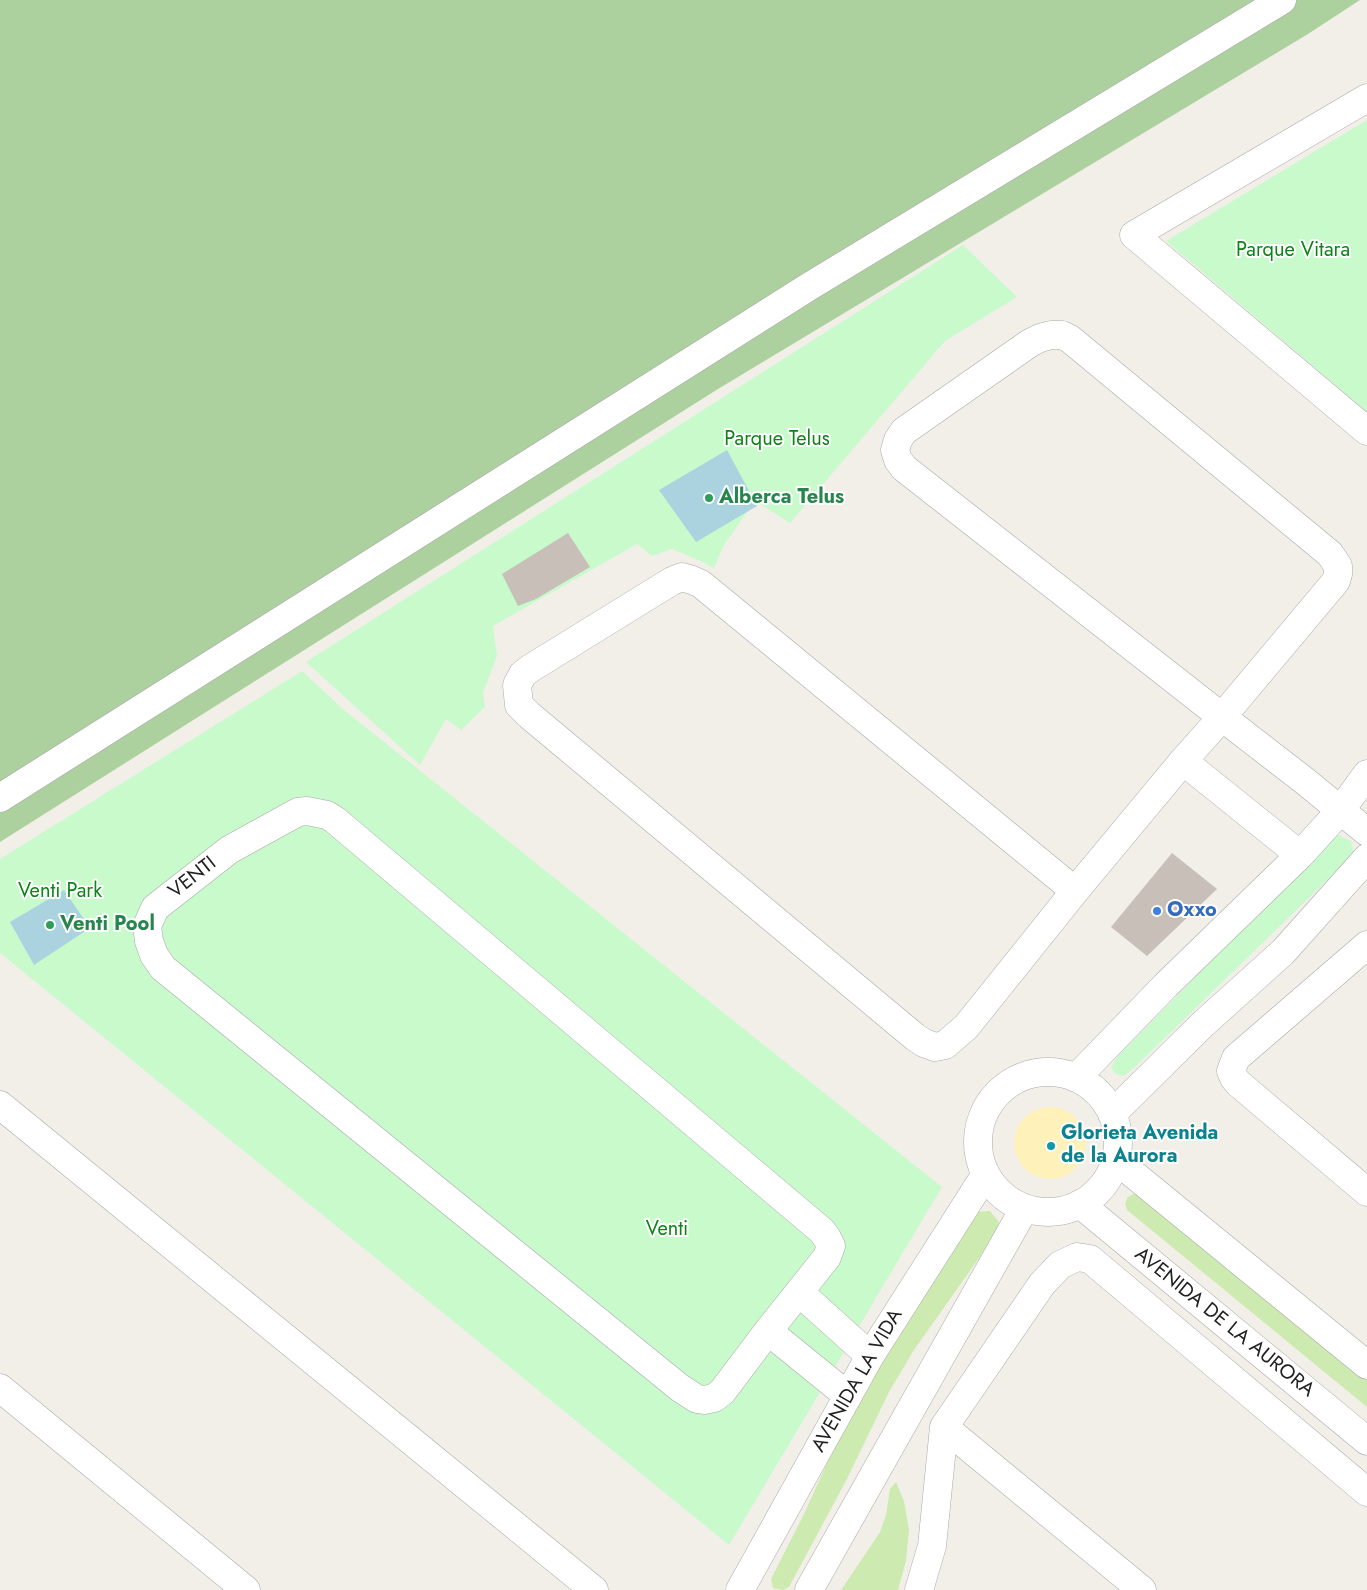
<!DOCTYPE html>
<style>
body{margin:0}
canvas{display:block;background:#f2efe9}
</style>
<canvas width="1367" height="1590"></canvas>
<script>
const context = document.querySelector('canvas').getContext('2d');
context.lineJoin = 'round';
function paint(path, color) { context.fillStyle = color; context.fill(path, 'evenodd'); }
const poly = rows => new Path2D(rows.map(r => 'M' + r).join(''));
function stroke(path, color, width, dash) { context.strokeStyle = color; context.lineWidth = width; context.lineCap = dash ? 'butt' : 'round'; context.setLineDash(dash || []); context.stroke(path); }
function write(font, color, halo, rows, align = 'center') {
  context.font = font + ' Jost,sans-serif'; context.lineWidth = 4; context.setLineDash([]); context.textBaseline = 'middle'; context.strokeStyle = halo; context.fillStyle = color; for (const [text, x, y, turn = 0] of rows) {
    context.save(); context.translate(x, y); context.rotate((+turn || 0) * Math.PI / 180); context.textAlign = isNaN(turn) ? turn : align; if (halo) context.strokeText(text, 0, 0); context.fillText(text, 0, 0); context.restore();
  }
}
const grass = poly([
 [1135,1193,1142,1194,1367,1377,1367,1407,1127,1210,1125,1203,1128,1197],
 [990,1211,999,1222,996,1234,914,1350,889,1392,847,1479,789,1587,783,1590,773,1588,771,1579,803,1516,854,1404,976,1212],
 [896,1482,904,1501,909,1530,906,1561,898,1590,841,1590,880,1532,886,1515,890,1489]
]);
const forest = poly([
 [0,0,1360,0,1308,34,718,389,0,842]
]);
const sand = poly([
 '1014 1143a36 36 0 1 1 72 0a36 36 0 1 1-72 0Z'
]);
const park = poly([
 [1367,120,1367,412,1166,241],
 [963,245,1017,297,945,341,790,523,755,501,724,545,714,568,698,560,672,549,652,556,637,544,493,626,497,656,483,693,485,707,461,730,446,719,420,765,306,662],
 [302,671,344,710,942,1187,729,1545,0,953,0,859],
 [1336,834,1351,841,1354,854,1134,1068,1124,1076,1116,1074,1111,1067,1118,1056]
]);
const water = poly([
 [727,450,757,506,696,542,659,490],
 [64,890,90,928,34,965,10,922]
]);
const building = poly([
 [568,533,590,567,536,599,518,606,502,574],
 [1172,853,1217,889,1147,956,1111,927]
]);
const street = poly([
 [1367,98,1134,235,1367,431],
 [1183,761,1300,855],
 [0,798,810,286,1282,0],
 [307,811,327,815,335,820,822,1231,827,1238,831,1246,827,1257,768,1331,722,1392,714,1398,704,1400,697,1399,680,1388,163,968,154,955,149,941,147,926,155,908,229,850,298,812,307,811],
 [1075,891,701,584,692,580,682,577,672,581,531,668,523,674,517,685,519,705,529,715,915,1037,924,1043,935,1047,945,1045,966,1027,1075,891,1183,761,1222,717,1336,581,1338,574,1338,566,1330,554,1070,339,1062,335,1051,335,1040,338,1030,343,904,431,898,440,895,450,898,460,904,468,1222,717,1306,782,1367,832],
 [1367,945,1236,1058,1231,1071,1234,1078,1238,1083,1367,1192],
 '978 1142a70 70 0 1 1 140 0a70 70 0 1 1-140 0Z',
 [1076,1078,1166,985,1300,855,1340,811,1367,774],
 [0,1105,594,1590],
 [1112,1114,1203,1024,1283,952,1367,858],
 [1116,1160,1367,1365],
 [1080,1204,1367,1441],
 [799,1292,870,1356],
 [768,1331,848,1396],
 [0,1388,246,1590],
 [944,1427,1142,1590],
 [740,1590,870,1356,984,1177],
 [809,1590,1024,1209],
 [919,1590,932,1546,944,1427,1042,1284,1060,1265,1077,1257,1090,1259,1367,1492]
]);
const markers = [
 [709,498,5,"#2e9e5b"],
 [1157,911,5,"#3f7fe0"],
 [50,925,5,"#2e9e5b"],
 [1051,1146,5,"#0f9aa8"]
];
const parkNames = [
 ["Parque Vitara",1293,251],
 ["Parque Telus",777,440],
 ["Venti Park",60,892],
 ["Venti",667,1230]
];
const leisureNames = [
 ["Alberca Telus",719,498],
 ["Venti Pool",60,925]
];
const streetNames = [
 ["VENTI",193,878,-38],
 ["AVENIDA DE LA AURORA",1224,1323,39],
 ["AVENIDA LA VIDA",858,1381,-60]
];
const shopNames = [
 ["Oxxo",1167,911]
];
const cultureNames = [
 ["Glorieta Avenida",1061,1134],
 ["de la Aurora",1061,1157]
];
paint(grass, '#cdebb0');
paint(forest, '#add19e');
paint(sand, '#fff1ba');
paint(park, '#c8facc');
paint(water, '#aad3df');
paint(building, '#c7bfb8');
stroke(street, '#a9a9a9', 29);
stroke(street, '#fff', 28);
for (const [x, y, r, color] of markers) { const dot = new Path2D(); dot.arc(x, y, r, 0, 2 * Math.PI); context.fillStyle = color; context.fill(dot); stroke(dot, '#fff', 2); }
write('20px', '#0c8416', '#fff', parkNames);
write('bold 20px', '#27864d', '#fff', leisureNames, 'left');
write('20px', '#222', '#fff', streetNames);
write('bold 20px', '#366cbe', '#fff', shopNames, 'left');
write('bold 20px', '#0d838f', '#fff', cultureNames, 'left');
</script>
